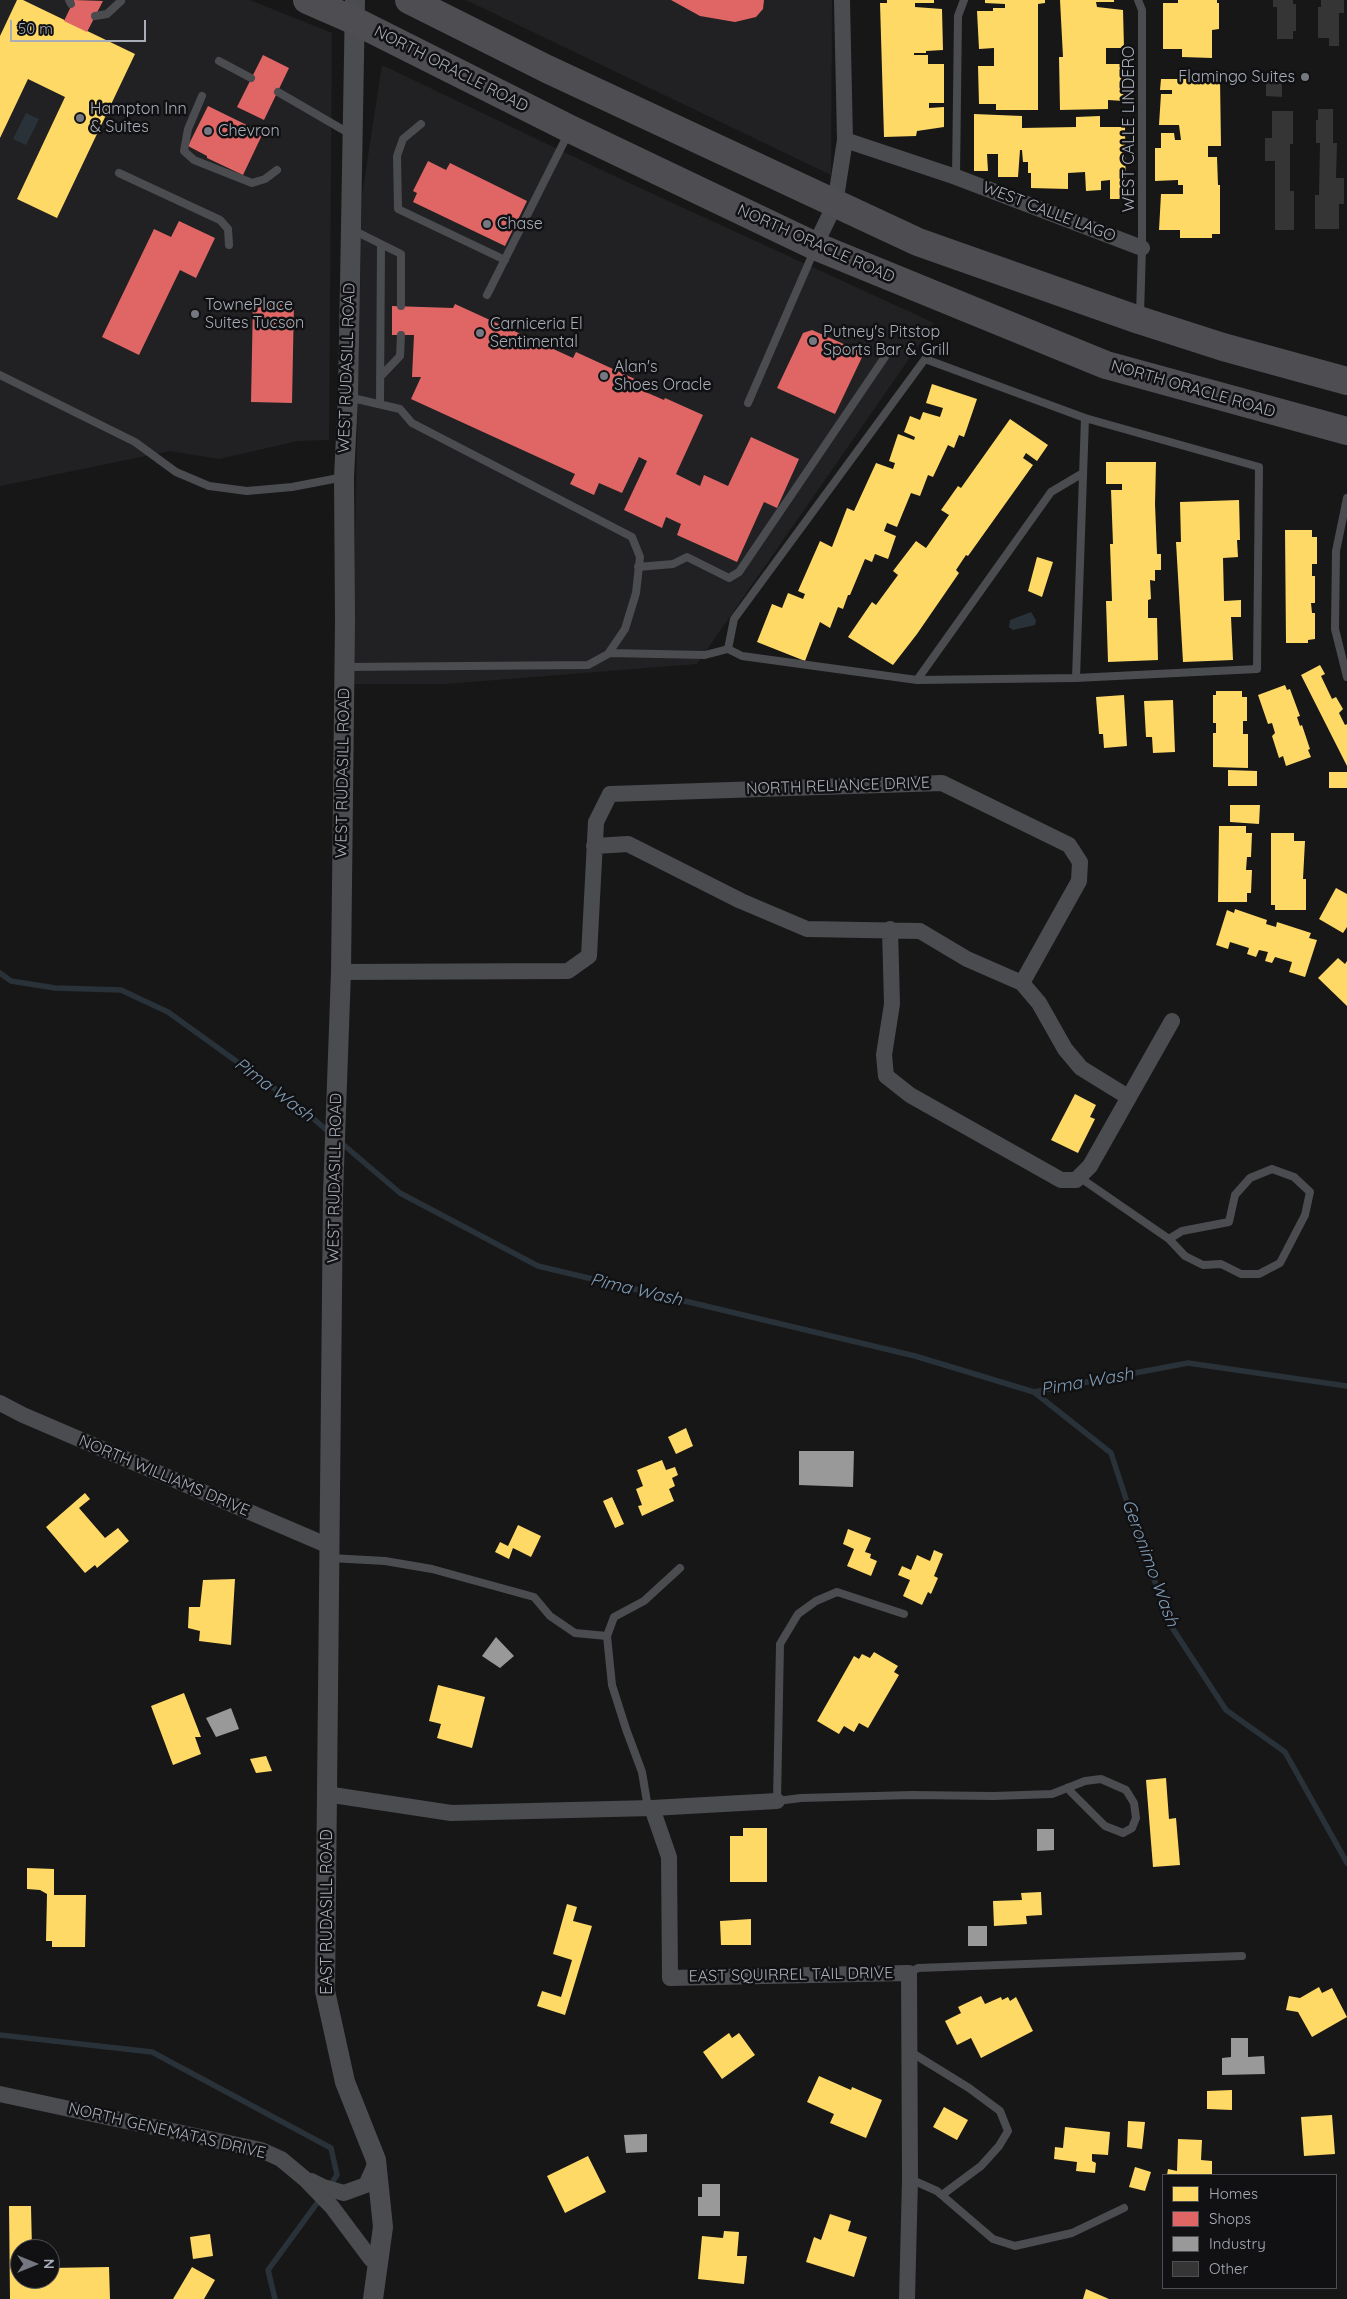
<!DOCTYPE html>
<style>
body{margin:0}
#map{position:relative;width:1347px;height:2299px;overflow:hidden;background:#171717;font-family:Quicksand,sans-serif}
canvas{display:block}
.legend{position:absolute;left:1162px;top:2174px;width:175px;height:115px;box-sizing:border-box;background:#111113;border:1px solid #4d4f55;margin:0;padding:6px 9px;list-style:none;font-size:15px;color:#a8adb8}
.legend li{display:flex;align-items:center;gap:10px;height:25px}
.legend b{width:25px;border:1px solid #4d4f55}
.north{position:absolute;left:10px;top:2239px;width:50px;height:50px;box-sizing:border-box;background:#111113;border:1px solid #4d4f55;border-radius:50%;rotate:90deg;font-size:14px;font-weight:700;line-height:20px;text-align:center;color:#a8adb8}
.north::after{content:'';display:block;margin:auto;width:18px;height:22px;background:#757880;clip-path:polygon(50% 0,100% 100%,50% 72%,0 100%)}
.scale{position:absolute;left:10px;top:20px;width:136px;height:22px;box-sizing:border-box;border:2px solid #a8adb8;border-top:0;padding-left:6px;font-size:15px;line-height:18px;white-space:nowrap;color:#a8adb8;-webkit-text-stroke:4px #111113;paint-order:stroke}
</style>
<div id="map">
<canvas width="1347" height="2299"></canvas>
<ul class="legend">
<li><b style="height:14px;background:#ffd966"></b>Homes</li>
<li><b style="height:14px;background:#e06666"></b>Shops</li>
<li><b style="height:14px;background:#999"></b>Industry</li>
<li><b style="height:14px;background:#353536"></b>Other</li>
</ul>
<div class="north">N</div>
<div class="scale">50 m</div>
</div>
<script>
const context = document.querySelector('canvas').getContext('2d');
context.lineJoin = 'round';
function paint(path, color) { context.fillStyle = color; context.fill(path, 'evenodd'); }
const poly = rows => new Path2D(rows.map(r => 'M' + r).join(''));
function stroke(path, color, width, dash) { context.strokeStyle = color; context.lineWidth = width; context.lineCap = dash ? 'butt' : 'round'; context.setLineDash(dash || []); context.stroke(path); }
function write(font, color, halo, rows, align = 'center') {
  context.font = font + ' Quicksand,sans-serif'; context.lineWidth = 5; context.setLineDash([]); context.textBaseline = 'middle'; context.strokeStyle = halo; context.fillStyle = color; for (const [text, x, y, turn = 0] of rows) {
    context.save(); context.translate(x, y); context.rotate((+turn || 0) * Math.PI / 180); context.textAlign = isNaN(turn) ? turn : align; if (halo) context.strokeText(text, 0, 0); context.fillText(text, 0, 0); context.restore();
  }
}
const built = poly([
 [0,0,250,0,332,33,329,440,298,441,219,459,170,451,0,486],
 [466,0,832,0,831,175],
 [382,65,612,175,934,323,697,664,446,684,352,684,362,195]
]);
const water = poly([
 [26,113,39,119,26,145,13,139],
 [1031,612,1036,620,1035,625,1013,630,1009,627,1010,620]
]);
const homes = poly([
 [17,0,23,0,135,54,57,218,17,199,65,97,28,79,0,138,0,36],
 [887,0,934,0,934,3,915,3,915,7,942,9,943,50,926,51,926,53,914,53,914,55,928,55,928,64,944,64,944,103,929,103,929,108,944,107,944,127,917,131,916,136,884,137,880,3,887,3],
 [985,0,1045,0,1045,3,1038,4,1038,110,996,110,996,104,979,104,978,66,994,66,994,48,979,49,977,11,993,11,993,8,1005,8,1005,4,985,3],
 [1060,0,1114,0,1114,2,1096,2,1097,7,1123,10,1124,48,1106,48,1106,64,1124,64,1124,101,1108,100,1108,109,1060,110,1059,57,1063,57],
 [1178,0,1217,0,1217,3,1219,3,1219,29,1212,30,1212,58,1182,57,1182,49,1163,49,1163,3,1178,3],
 [1161,79,1220,79,1221,146,1208,146,1208,157,1217,157,1218,185,1220,185,1220,234,1212,234,1212,238,1180,238,1180,230,1159,230,1161,194,1183,194,1183,185,1178,185,1178,180,1155,181,1155,148,1161,148,1161,133,1174,133,1175,140,1181,140,1179,125,1159,125,1161,94,1172,94,1172,90,1160,90],
 [974,114,1022,116,1022,128,1076,127,1076,117,1100,116,1100,127,1125,127,1126,199,1110,199,1110,180,1101,181,1101,190,1086,191,1085,172,1068,173,1068,189,1031,188,1031,173,1028,173,1028,162,1023,162,1022,150,1020,150,1018,177,998,177,998,154,987,154,988,171,974,171],
 [932,384,977,399,964,437,959,435,954,448,948,445,933,477,928,475,920,496,911,493,897,527,887,523,884,531,896,536,888,559,875,554,872,562,865,559,850,595,848,595,843,609,838,607,830,628,820,622,805,661,757,642,772,604,782,608,788,593,803,599,805,594,798,591,820,541,832,547,847,508,854,511,876,463,893,469,895,463,889,461,898,434,914,440,915,437,904,432,910,416,920,420,923,412,940,417,943,408,926,403],
 [1010,419,1048,445,1037,461,1026,453,1023,458,1033,465,968,556,966,555,956,570,959,573,917,634,893,665,848,637,872,602,876,605,898,575,893,571,916,541,926,548,949,515,941,510,958,486,961,488],
 [1106,462,1156,462,1155,504,1157,554,1161,554,1161,570,1155,570,1155,581,1150,580,1151,599,1148,600,1148,618,1157,618,1158,660,1108,662,1106,601,1112,601,1110,544,1113,544,1111,490,1122,490,1122,484,1106,484],
 [1239,500,1240,540,1237,540,1238,557,1223,558,1224,601,1241,600,1241,617,1231,617,1233,660,1183,662,1176,542,1181,542,1180,502],
 [1285,530,1312,530,1312,537,1317,537,1317,564,1312,564,1312,576,1315,576,1315,603,1311,603,1312,613,1315,613,1315,639,1308,640,1308,643,1286,643],
 [1037,557,1053,562,1042,597,1028,591],
 [1320,665,1325,674,1321,676,1332,699,1336,697,1343,709,1339,713,1345,725,1347,724,1347,766,1301,675],
 [1285,685,1287,690,1290,689,1300,716,1297,717,1300,726,1302,725,1310,749,1308,750,1311,757,1286,766,1283,756,1279,758,1272,736,1275,733,1272,723,1268,724,1258,695],
 [1216,691,1242,691,1242,697,1247,697,1247,721,1243,721,1243,734,1248,734,1248,768,1213,767,1213,733,1216,733,1216,723,1213,723,1213,695,1216,695],
 [1124,695,1127,746,1104,748,1103,734,1099,734,1096,697],
 [1173,700,1175,752,1153,753,1152,737,1146,737,1144,701],
 [1228,770,1257,771,1257,786,1228,786],
 [1329,772,1347,772,1347,788,1329,788],
 [1230,805,1260,805,1259,824,1230,822],
 [1219,826,1246,826,1246,833,1252,833,1251,857,1247,857,1246,870,1252,870,1251,893,1247,893,1247,902,1218,902],
 [1271,833,1294,833,1294,841,1305,841,1303,879,1306,879,1306,910,1275,910,1275,905,1271,905],
 [1336,888,1347,894,1347,927,1343,933,1319,919],
 [1235,909,1267,920,1266,924,1276,927,1277,922,1311,933,1309,938,1317,940,1305,977,1289,972,1292,962,1275,957,1272,963,1265,961,1268,952,1259,950,1256,957,1247,954,1249,948,1230,942,1228,949,1216,945,1227,910,1234,913],
 [1338,958,1345,964,1347,961,1347,1006,1318,978],
 [1075,1094,1096,1105,1090,1117,1095,1119,1078,1153,1051,1140],
 [686,1428,693,1446,676,1454,668,1437],
 [662,1460,666,1470,675,1467,678,1475,672,1478,675,1486,669,1489,674,1501,642,1516,638,1506,642,1505,636,1489,643,1486,637,1470],
 [85,1493,90,1499,79,1508,105,1538,118,1528,129,1541,97,1568,95,1565,85,1573,46,1527],
 [612,1497,624,1524,615,1528,603,1501],
 [518,1525,541,1536,531,1557,513,1548,509,1559,495,1552,500,1542,508,1546],
 [848,1529,871,1538,865,1552,871,1554,870,1558,877,1561,871,1576,847,1566,854,1549,843,1544],
 [934,1550,943,1554,934,1576,938,1578,931,1594,928,1592,922,1605,903,1596,910,1580,898,1575,902,1566,911,1570,917,1555,930,1561],
 [235,1579,231,1645,199,1641,200,1631,188,1628,189,1607,200,1607,203,1580],
 [874,1652,898,1666,894,1672,899,1675,868,1728,859,1723,854,1732,844,1726,839,1734,817,1721,854,1656,859,1659,862,1654,870,1658],
 [438,1685,485,1697,472,1748,437,1738,441,1724,429,1721],
 [184,1693,201,1737,195,1737,201,1754,173,1765,151,1706],
 [266,1756,272,1771,256,1773,250,1759],
 [1166,1778,1169,1819,1176,1818,1180,1865,1153,1867,1146,1780],
 [743,1828,767,1828,767,1882,730,1882,730,1836,743,1836],
 [27,1868,54,1869,54,1895,86,1895,85,1947,52,1947,52,1941,46,1941,47,1894,40,1890,27,1889],
 [1041,1892,1042,1915,1026,1916,1027,1924,994,1926,993,1901,1022,1900,1021,1893],
 [567,1904,577,1907,573,1921,592,1926,565,2015,537,2006,542,1991,561,1997,572,1960,553,1954],
 [751,1919,751,1945,721,1945,720,1921],
 [1319,1987,1322,1993,1332,1988,1347,2017,1312,2037,1298,2012,1286,2010,1289,1996,1300,1998],
 [981,1996,985,2004,1001,1997,1002,2000,1008,1997,1010,2001,1016,1997,1033,2031,981,2058,971,2038,957,2045,945,2021,961,2013,958,2007],
 [729,2033,732,2038,739,2033,755,2055,722,2079,703,2052],
 [819,2076,851,2090,852,2087,882,2100,866,2138,830,2123,834,2114,807,2102],
 [1232,2090,1232,2110,1207,2109,1207,2091],
 [944,2107,968,2120,957,2140,933,2127],
 [1332,2115,1335,2154,1304,2156,1301,2117],
 [1128,2121,1145,2122,1142,2149,1127,2147],
 [1065,2127,1110,2132,1108,2155,1092,2154,1092,2161,1096,2163,1095,2173,1076,2171,1077,2162,1054,2159,1055,2147,1063,2148],
 [1178,2139,1202,2140,1201,2160,1212,2161,1212,2175,1167,2175,1168,2169,1177,2171],
 [588,2156,606,2192,565,2213,547,2176],
 [1135,2167,1151,2172,1145,2191,1129,2187],
 [9,2206,31,2206,32,2249,20,2249,20,2279,50,2279,50,2268,109,2267,110,2299,10,2299],
 [830,2214,851,2221,848,2231,867,2237,854,2277,806,2262,814,2237,821,2240],
 [724,2231,739,2232,737,2256,747,2256,744,2284,698,2279,702,2236,723,2238],
 [210,2234,213,2256,193,2259,190,2237],
 [192,2267,215,2280,204,2299,173,2299],
 [1086,2289,1109,2299,1083,2299]
]);
const shops = poly([
 [74,0,103,1,87,32,64,21],
 [671,0,764,0,763,9,756,17,735,22,700,16],
 [263,55,289,68,264,120,237,107],
 [208,106,263,133,243,175,207,158,207,156,188,146],
 [428,161,446,170,450,163,527,201,505,246,413,202,417,193,413,191],
 [179,221,215,238,196,278,180,270,139,355,102,337,154,229,171,237],
 [253,301,294,301,292,403,251,402],
 [455,304,573,358,576,352,637,380,634,387,664,400,665,398,703,415,676,474,700,486,704,475,728,486,751,437,799,459,777,508,764,502,737,562,677,535,681,524,666,517,662,528,624,510,647,461,639,457,622,493,599,483,594,495,570,484,575,474,411,399,421,377,412,377,414,335,392,335,392,306,453,308],
 [812,330,864,353,835,414,777,388,803,333]
]);
const industry = poly([
 [799,1451,854,1451,853,1487,799,1485],
 [496,1637,514,1656,500,1668,482,1656],
 [231,1708,239,1729,216,1737,206,1718],
 [1037,1829,1054,1829,1054,1850,1037,1851],
 [968,1926,987,1926,987,1946,968,1946],
 [1231,2038,1248,2038,1248,2057,1264,2056,1265,2074,1222,2075,1222,2058,1231,2057],
 [647,2134,647,2152,626,2153,624,2135],
 [702,2184,720,2184,720,2216,698,2216,698,2197,702,2197]
]);
const stream = poly([
 [0,973,11,981,55,988,121,990,168,1012,300,1107,330,1133],
 [339,1141,400,1193,538,1266,915,1356,1034,1392,1188,1363,1347,1386],
 [1034,1392,1111,1453,1141,1545,1173,1629,1226,1710,1285,1752,1347,1863],
 [0,2035,152,2052,331,2148,337,2175,329,2187],
 [275,2299,268,2270,320,2199]
]);
const building = poly([
 [1273,0,1293,0,1293,4,1296,4,1296,31,1293,31,1293,39,1277,39,1277,7,1273,7],
 [1321,0,1344,0,1344,13,1339,13,1339,46,1329,46,1329,38,1318,38,1318,7,1321,7],
 [1266,77,1282,77,1282,97,1266,96],
 [1318,109,1333,109,1333,143,1337,143,1336,178,1344,178,1344,204,1339,204,1339,229,1315,229,1315,195,1319,195,1320,143,1316,143,1316,120,1318,120],
 [1272,111,1293,111,1293,144,1290,144,1290,191,1294,191,1294,230,1275,230,1275,161,1265,161,1265,138,1272,138]
]);
const service = poly([
 [69,0,71,4],
 [1138,0,1142,10,1142,248,1140,315],
 [95,16,107,14,121,1],
 [219,61,251,78],
 [278,92,352,135],
 [202,96,188,129,184,151,194,160,252,183,265,179,277,170],
 [421,124,403,139,397,156,398,209,505,260],
 [119,173,220,220,228,229,229,245],
 [956,177,958,16,964,0],
 [353,230,401,254,401,306],
 [487,295,568,134],
 [925,359,1085,418,1259,467,1257,669,1076,678,917,680,742,656,728,649,734,619,925,359],
 [0,375,135,442,176,472,209,486,247,491,292,487,344,477],
 [380,377,400,356,401,335],
 [748,403,814,251],
 [380,404,381,245],
 [1347,498,1336,551,1335,629,1347,677],
 [638,567,673,564,687,557,729,578,739,572,891,348],
 [609,653,705,655,728,649],
 [345,667,588,665,608,654,625,629,636,593,640,557,632,537,412,423,400,409,348,397],
 [1076,678,1085,418],
 [917,680,1051,492,1083,473],
 [1079,1177,1169,1239,1185,1256,1203,1265,1221,1264,1241,1274,1259,1274,1280,1263,1305,1215,1310,1192,1294,1177,1272,1169,1250,1178,1235,1195,1229,1222,1182,1231,1169,1239],
 [330,1558,385,1561,432,1569,534,1597,550,1616,575,1633,607,1636],
 [904,1614,837,1592,816,1601,798,1614,780,1644,777,1801,801,1798,912,1795,994,1796,1052,1794,1085,1781,1101,1779,1126,1790,1134,1803,1136,1818,1132,1828,1123,1833,1105,1826,1067,1788],
 [648,1808,642,1772,626,1729,612,1685,607,1636,614,1617,644,1601,680,1568],
 [909,1973,918,1968,1242,1956],
 [909,2051,969,2088,1000,2111,1008,2131,999,2146,981,2166,942,2195],
 [910,2179,937,2191,993,2239,1015,2246,1072,2233,1124,2208]
]);
const minor = poly([
 [845,140,956,177,1142,248],
 [815,246,835,204,845,140,842,0],
 [594,846,628,844,741,901,807,929,920,931,967,959,1022,983,1039,1003,1065,1049,1081,1068,1128,1097],
 [890,929,892,1004,884,1055,886,1076,910,1095,1061,1180,1076,1180,1090,1166,1172,1021],
 [341,972,568,971,589,956,596,822,610,794,942,783,1069,845,1080,862,1079,881,1022,983],
 [0,1403,23,1415,329,1546],
 [326,1794,451,1813,652,1808,777,1801],
 [652,1808,669,1857,670,1978,909,1973,910,2179,907,2299],
 [0,2094,261,2150,281,2159,305,2179,332,2207,371,2259,378,2264],
 [311,2181,323,2187,344,2193,366,2185,376,2163]
]);
const tertiary = poly([
 [355,0,348,397,344,477,345,621,341,972,333,1194,325,1991,345,2082,376,2160,383,2227,373,2299]
]);
const trunk = poly([
 [307,0,355,21,570,129,815,246,1106,365,1347,431],
 [409,0,547,69,918,242,1139,320,1223,347,1347,381]
]);
const markers = [
 [1305,77,5,"#757880"],
 [80,118,5,"#757880"],
 [208,131,5,"#757880"],
 [487,224,5,"#757880"],
 [195,314,5,"#757880"],
 [480,333,5,"#757880"],
 [813,341,5,"#757880"],
 [604,376,5,"#757880"]
];
const streetNames = [
 ["NORTH ORACLE ROAD",451,69,27],
 ["WEST CALLE LINDERO",1129,129,-90],
 ["WEST CALLE LAGO",1049,212,21],
 ["NORTH ORACLE ROAD",816,244,24],
 ["WEST RUDASILL ROAD",347,368,-88],
 ["NORTH ORACLE ROAD",1193,389,16],
 ["WEST RUDASILL ROAD",343,773,-89],
 ["NORTH RELIANCE DRIVE",838,786,-2],
 ["WEST RUDASILL ROAD",335,1178,-89],
 ["NORTH WILLIAMS DRIVE",164,1476,23],
 ["EAST RUDASILL ROAD",327,1912,-90],
 ["EAST SQUIRREL TAIL DRIVE",791,1975,-1],
 ["NORTH GENEMATAS DRIVE",167,2131,13]
];
const poiNames = [
 ["Flamingo Suites",1295,77,"right"],
 ["Hampton Inn",90,109],
 ["& Suites",90,127],
 ["Chevron",218,131],
 ["Chase",497,224],
 ["TownePlace",205,305],
 ["Suites Tucson",205,323],
 ["Carniceria El",490,324],
 ["Sentimental",490,342],
 ["Putney's Pitstop",823,332],
 ["Sports Bar & Grill",823,350],
 ["Alan's",614,367],
 ["Shoes Oracle",614,385]
];
const waterNames = [
 ["Pima Wash",274,1090,37],
 ["Pima Wash",636,1290,13],
 ["Pima Wash",1087,1382,-10],
 ["Geronimo Wash",1150,1563,70]
];
paint(built, '#212123');
paint(water, '#2a3239');
paint(homes, '#ffd966');
paint(shops, '#e06666');
paint(industry, '#999');
stroke(stream, '#2a3239', 5.5);
paint(building, '#353536');
stroke(service, '#4b4c50', 8);
stroke(minor, '#4b4c50', 16);
stroke(tertiary, '#4b4c50', 20);
stroke(trunk, '#4e4e52', 28);
for (const [x, y, r, color] of markers) { const dot = new Path2D(); dot.arc(x, y, r, 0, 2 * Math.PI); context.fillStyle = color; context.fill(dot); stroke(dot, '#111113', 2); }
write('16px', '#a8adb8', '#111113', streetNames);
write('16px', '#a8adb8', '#111113', poiNames, 'left');
write('italic 18px', '#7f9bb3', '#111113', waterNames);
</script>
